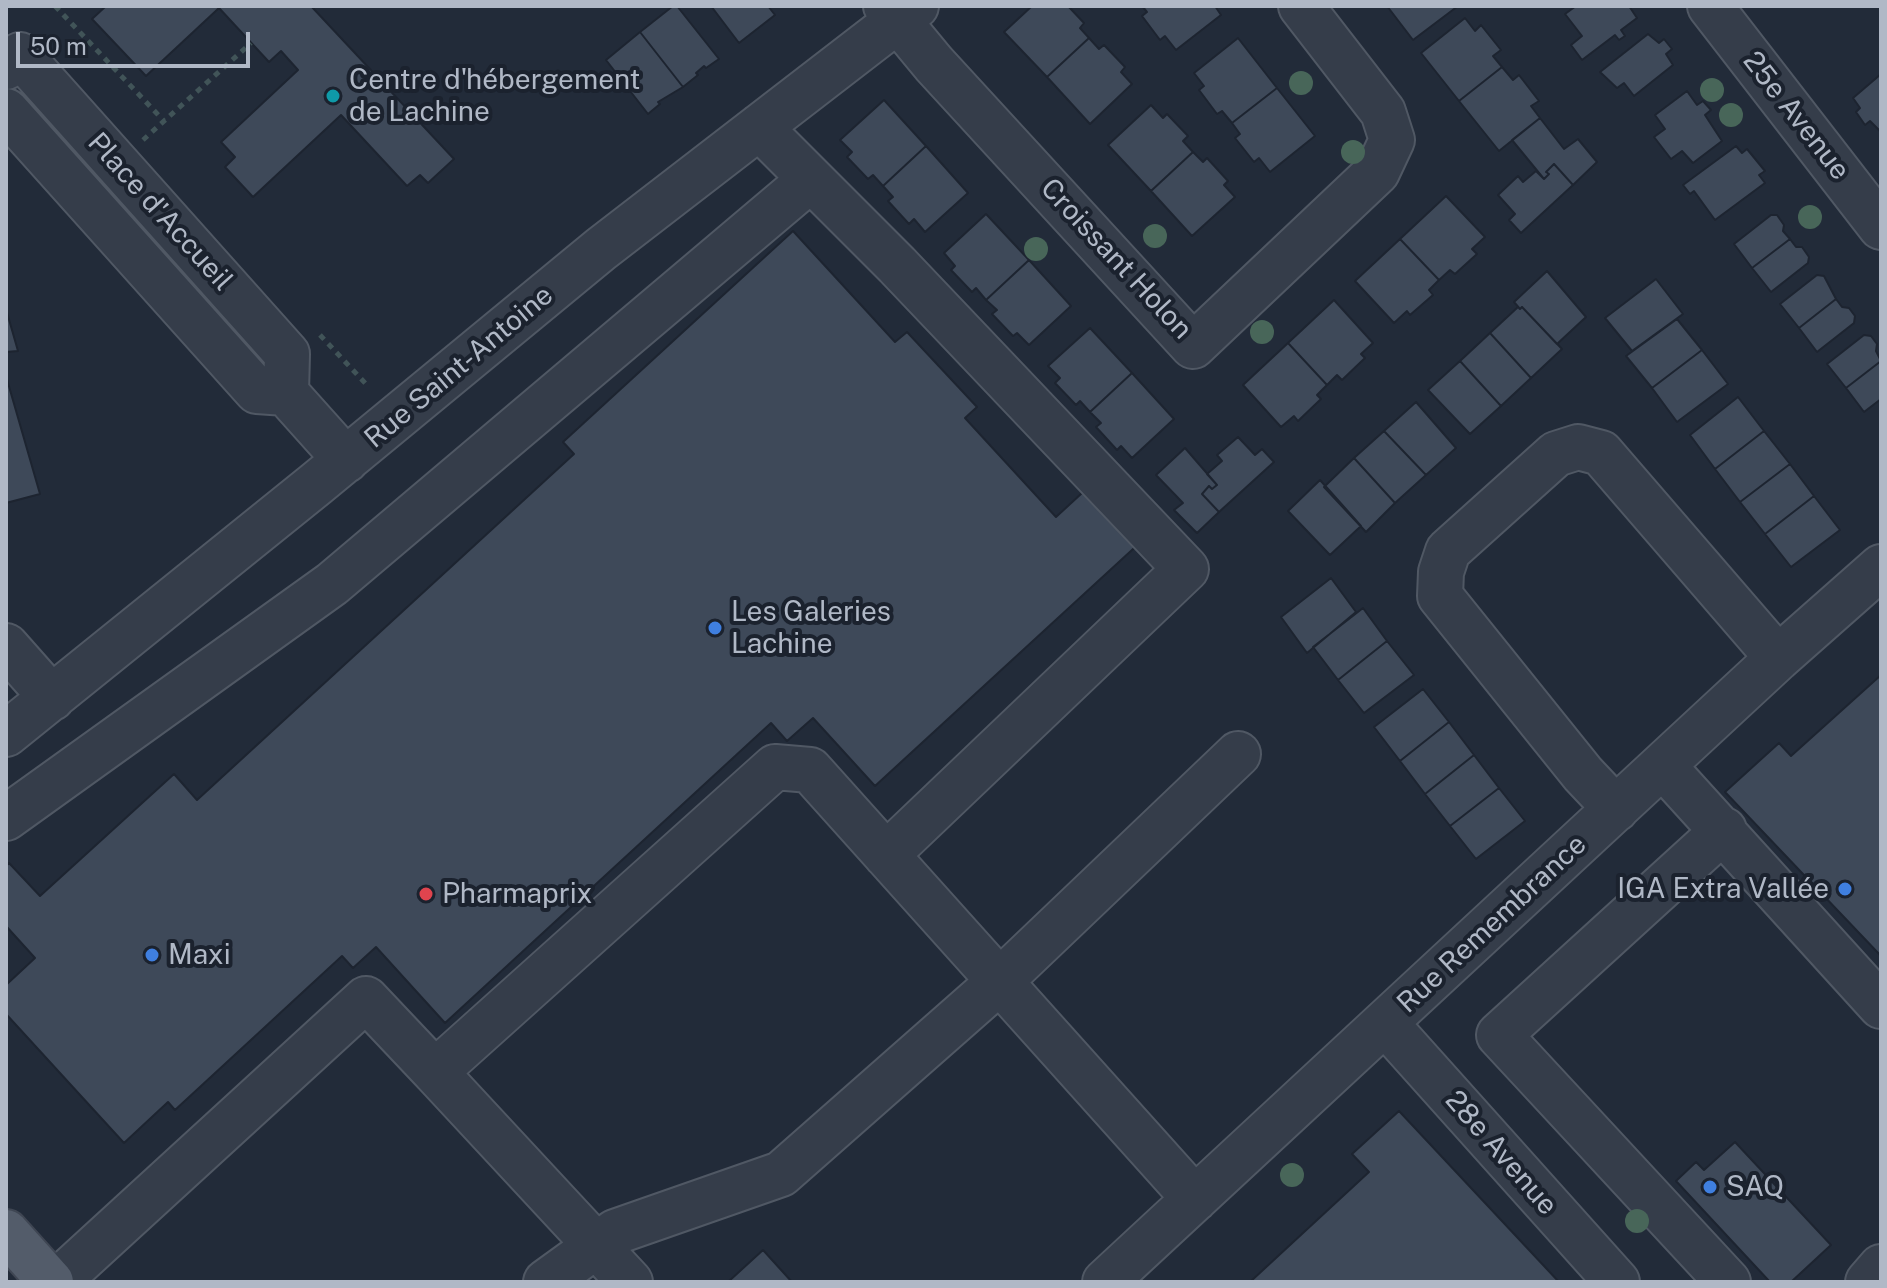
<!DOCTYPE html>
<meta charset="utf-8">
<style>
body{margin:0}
#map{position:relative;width:1887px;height:1288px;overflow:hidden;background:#222b39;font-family:"Public Sans",sans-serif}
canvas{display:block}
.frame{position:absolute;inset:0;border:8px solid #b0b8c6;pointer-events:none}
.scale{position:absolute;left:16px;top:32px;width:234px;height:36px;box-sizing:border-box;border:4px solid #b0b8c6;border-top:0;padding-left:10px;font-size:24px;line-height:28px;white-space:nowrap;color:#b0b8c6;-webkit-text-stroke:6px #1b222e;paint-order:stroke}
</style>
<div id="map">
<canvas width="1887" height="1288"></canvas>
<div class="frame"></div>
<div class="scale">50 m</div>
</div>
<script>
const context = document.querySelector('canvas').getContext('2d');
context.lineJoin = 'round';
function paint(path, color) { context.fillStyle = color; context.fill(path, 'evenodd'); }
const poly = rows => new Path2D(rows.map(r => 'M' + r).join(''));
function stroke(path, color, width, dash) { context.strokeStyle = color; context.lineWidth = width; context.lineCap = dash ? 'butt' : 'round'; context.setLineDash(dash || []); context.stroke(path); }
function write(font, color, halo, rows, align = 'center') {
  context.font = font + ' "Public Sans",sans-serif'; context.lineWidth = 8; context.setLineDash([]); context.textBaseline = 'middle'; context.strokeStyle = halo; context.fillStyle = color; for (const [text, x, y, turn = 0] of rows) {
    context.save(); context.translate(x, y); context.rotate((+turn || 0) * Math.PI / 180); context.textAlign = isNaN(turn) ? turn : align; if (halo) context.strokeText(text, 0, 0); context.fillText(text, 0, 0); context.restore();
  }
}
const building = poly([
 [106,6,311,6,454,159,428,183,420,175,407,186,341,115,253,197,225,167,235,157,221,142,298,70,281,51,269,62,219,8,146,76,92,19,106,6],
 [673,6,677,6,719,59,706,68,704,66,696,73,698,75,683,87,640,32,673,6],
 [711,6,768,6,775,15,739,43,711,6],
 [1032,6,1068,6,1084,23,1080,28,1089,38,1047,77,1004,32,1032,6],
 [1142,6,1215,6,1221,15,1176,50,1165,36,1160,40,1142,16,1147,12,1142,6],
 [1387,6,1458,6,1413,40,1387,6],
 [1576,6,1629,6,1637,18,1621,30,1625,36,1619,40,1615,35,1582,60,1571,45,1582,36,1565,14,1576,6],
 [1465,18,1475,31,1481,25,1501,50,1493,56,1502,67,1459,101,1421,53,1465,18],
 [640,32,683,87,658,102,660,104,648,114,606,60,640,32],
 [1648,34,1659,43,1664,39,1672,49,1666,54,1673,65,1634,96,1624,83,1617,88,1600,72,1648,34],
 [1089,38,1099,49,1104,45,1125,67,1121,72,1132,84,1090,124,1047,77,1089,38],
 [1238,38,1277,88,1232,123,1222,111,1217,114,1199,90,1204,86,1194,73,1238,38],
 [1502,67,1513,80,1519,75,1539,101,1531,106,1540,118,1499,151,1459,101,1502,67],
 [1881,74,1881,130,1880,131,1870,121,1865,125,1856,112,1860,108,1853,98,1881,74],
 [1277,88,1315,136,1270,172,1259,158,1254,162,1235,138,1240,134,1232,123,1277,88],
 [1687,91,1697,105,1703,101,1711,110,1705,115,1722,141,1693,163,1682,151,1671,159,1654,137,1665,129,1655,115,1687,91],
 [884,100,926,146,883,186,873,175,868,179,847,157,852,152,840,140,884,100],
 [1151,105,1163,118,1167,114,1188,136,1183,141,1193,152,1151,191,1108,145,1151,105],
 [1540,118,1564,149,1578,139,1597,162,1573,185,1554,164,1546,172,1549,174,1544,179,1512,140,1540,118],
 [926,146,968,193,925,232,914,219,909,224,888,201,893,197,883,186,926,146],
 [1736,146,1742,153,1747,149,1765,171,1759,175,1765,183,1715,220,1694,191,1690,194,1683,185,1736,146],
 [1193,152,1203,162,1207,158,1228,181,1224,185,1235,197,1192,236,1151,191,1193,152],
 [1554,164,1573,185,1521,233,1509,220,1515,214,1498,195,1518,176,1523,182,1536,171,1544,179,1549,174,1546,172,1554,164],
 [1446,196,1485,237,1472,249,1477,254,1455,274,1450,270,1439,280,1400,239,1446,196],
 [986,214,1029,260,986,300,976,288,972,292,951,270,955,266,944,253,986,214],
 [1771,215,1777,215,1784,225,1783,231,1790,239,1752,268,1734,244,1771,215],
 [793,231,895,342,907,332,977,407,965,418,1056,517,1094,482,1145,538,875,786,813,718,787,741,771,723,445,1023,376,947,353,968,342,956,175,1110,168,1102,124,1143,6,1014,6,985,35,958,6,926,6,866,9,863,40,896,174,774,197,800,574,454,563,442,793,231],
 [1400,239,1439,280,1429,290,1433,295,1410,315,1407,311,1394,323,1355,281,1400,239],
 [1790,239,1796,247,1802,247,1809,257,1808,263,1771,292,1752,268,1790,239],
 [1029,260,1071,306,1029,345,1017,333,1013,336,992,314,997,310,986,300,1029,260],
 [1547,271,1586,317,1557,344,1522,307,1520,309,1514,302,1547,271],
 [1817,275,1824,276,1836,299,1799,328,1780,304,1817,275],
 [1656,279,1683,314,1632,351,1605,318,1656,279],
 [1836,299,1842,307,1849,308,1855,316,1854,323,1817,352,1799,328,1836,299],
 [1334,300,1373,343,1361,354,1365,358,1342,380,1337,375,1327,385,1288,343,1334,300],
 [1518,307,1520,309,1522,307,1562,349,1531,378,1490,333,1518,307],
 [6,309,18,351,6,352,6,309],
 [1677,319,1702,350,1652,388,1626,356,1677,319],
 [1090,328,1132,373,1090,412,1080,401,1076,405,1055,383,1060,378,1048,366,1090,328],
 [1490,333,1531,378,1501,406,1460,361,1490,333],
 [1864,335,1871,336,1877,344,1876,351,1881,361,1846,388,1827,364,1864,335],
 [1288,343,1327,385,1317,395,1321,399,1298,421,1294,416,1281,427,1243,385,1288,343],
 [1702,350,1728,384,1677,422,1652,388,1702,350],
 [1460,361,1501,406,1470,434,1428,390,1460,361],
 [1881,361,1881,399,1864,412,1846,388,1881,361],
 [1132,373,1174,419,1132,458,1121,446,1117,450,1096,427,1101,423,1090,412,1132,373],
 [6,376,40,494,6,503,6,376],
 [1738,397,1764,431,1715,469,1690,435,1738,397],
 [1416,402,1456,448,1426,475,1384,431,1416,402],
 [1384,431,1426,475,1395,503,1354,458,1384,431],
 [1764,431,1790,464,1740,502,1715,469,1764,431],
 [1238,437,1255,455,1262,449,1274,462,1219,512,1202,494,1209,486,1212,489,1217,485,1207,474,1222,461,1217,455,1238,437],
 [1185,448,1217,485,1212,489,1209,486,1202,494,1219,512,1197,533,1174,510,1183,503,1156,475,1185,448],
 [1354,458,1395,503,1366,532,1324,487,1354,458],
 [1790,464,1814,496,1765,534,1740,502,1790,464],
 [1320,480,1361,526,1330,555,1288,511,1320,480],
 [1814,496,1840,530,1791,567,1765,534,1814,496],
 [1331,578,1356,612,1307,653,1281,617,1331,578],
 [1363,608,1387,641,1338,680,1313,647,1363,608],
 [1387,641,1414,675,1364,713,1338,680,1387,641],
 [1881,675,1881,956,1725,792,1779,743,1791,756,1881,675],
 [1423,689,1449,722,1400,761,1374,727,1423,689],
 [1449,722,1474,755,1425,794,1400,761,1449,722],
 [1474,755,1499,788,1450,826,1425,794,1474,755],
 [1499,788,1525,821,1476,859,1450,826,1499,788],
 [1399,1111,1559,1282,1250,1282,1369,1172,1352,1154,1399,1111],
 [1735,1142,1831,1245,1791,1282,1770,1282,1676,1181,1696,1162,1704,1170,1735,1142],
 [763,1250,792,1282,728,1282,763,1250]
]);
const path = poly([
 [55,6,164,121],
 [143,140,251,43],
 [320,335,366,384]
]);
const minor = poly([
 [886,6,934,64,1193,346,1377,172,1392,140,1383,112,1301,6],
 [1710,6,1881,227],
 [6,67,20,55,287,354,286,393],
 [6,111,257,391,286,393,346,460],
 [759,127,897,265,1186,569,886,855],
 [6,646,52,698],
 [6,734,316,484,601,249,916,6],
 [1663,766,1881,1006],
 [1616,809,1583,774,1440,596,1441,572,1448,551,1556,454,1578,447,1601,453,1778,658],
 [6,818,332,584,811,179],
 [1724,830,1499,1035,1728,1282],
 [1385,1023,1617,1282],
 [435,1072,630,1282],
 [57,1282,366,999,435,1072,775,767,810,770,1195,1199],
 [546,1282,615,1232,781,1174,999,982,1238,754],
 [1105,1282,1778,658,1881,567],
 [1868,1282,1881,1267]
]);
const major = poly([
 [6,1232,51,1282]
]);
const trees = [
 [1301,83],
 [1712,90],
 [1731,115],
 [1353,152],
 [1810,217],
 [1155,236],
 [1036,249],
 [1262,332],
 [1292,1175],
 [1637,1221]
];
const markers = [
 [333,96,8,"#0f9aa8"],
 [715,628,8,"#3f7fe0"],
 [1845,889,8,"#3f7fe0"],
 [426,894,8,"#e0444e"],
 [152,955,8,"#3f7fe0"],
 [1710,1187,8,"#3f7fe0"]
];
const poiNames = [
 ["Centre d'hébergement",349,80],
 ["de Lachine",349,112],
 ["Les Galeries",731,612],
 ["Lachine",731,644],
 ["IGA Extra Vallée",1829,889,"right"],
 ["Pharmaprix",442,894],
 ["Maxi",168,955],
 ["SAQ",1726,1187]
];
const streetNames = [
 ["25e Avenue",1796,116,52],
 ["Place d'Accueil",160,212,48],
 ["Croissant Holon",1116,259,47],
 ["Rue Saint-Antoine",459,367,-40],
 ["Rue Remembrance",1492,924,-43],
 ["28e Avenue",1501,1153,49]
];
paint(building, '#3e4959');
stroke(building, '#1d2430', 2);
stroke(minor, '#505864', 48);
stroke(major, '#3f4653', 48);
stroke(path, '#415458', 5, [6, 6]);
stroke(minor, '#353d4a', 44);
stroke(major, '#535c6a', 44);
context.fillStyle = '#486659';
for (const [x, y] of trees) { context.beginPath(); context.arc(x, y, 12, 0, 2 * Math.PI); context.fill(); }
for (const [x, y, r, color] of markers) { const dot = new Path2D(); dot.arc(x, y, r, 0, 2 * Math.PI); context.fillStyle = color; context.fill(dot); stroke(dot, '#1b222e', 3); }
write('28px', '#b0b8c6', '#1b222e', poiNames, 'left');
write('28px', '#b0b8c6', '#1b222e', streetNames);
</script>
